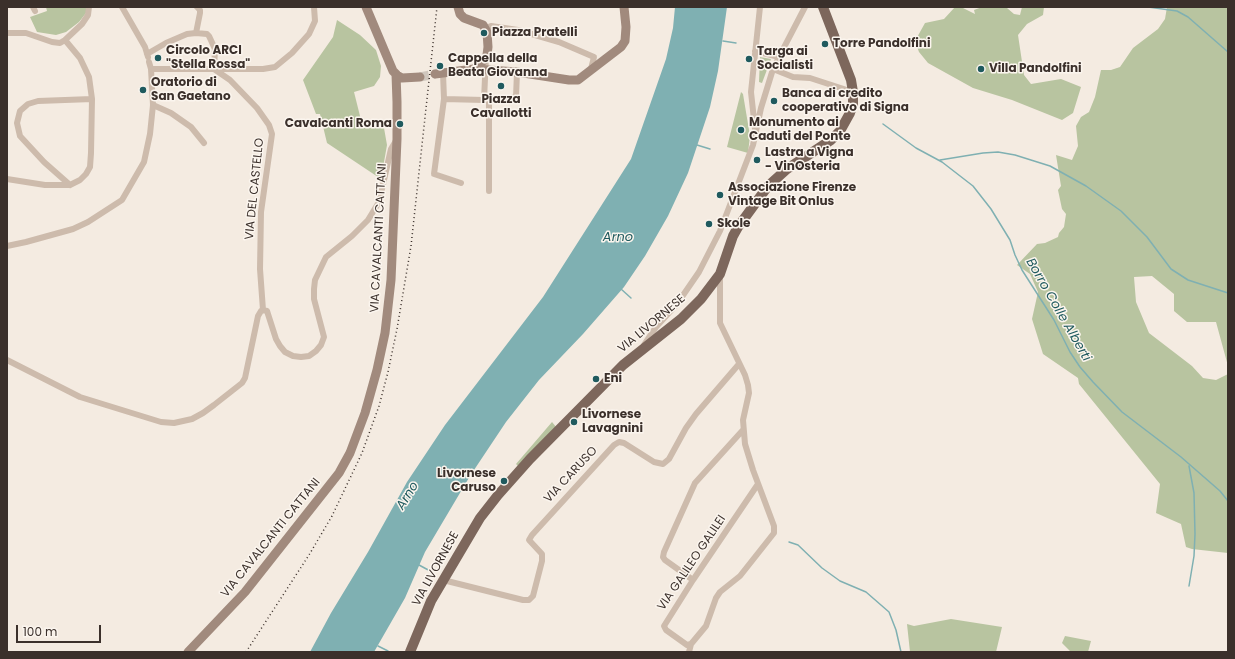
<!DOCTYPE html>
<style>
body{margin:0}
#map{position:relative;width:1235px;height:659px;overflow:hidden;background:#f4ebe1;font-family:Poppins,sans-serif}
canvas{display:block}
.frame{position:absolute;inset:0;border:8px solid #3b302b;pointer-events:none}
.scale{position:absolute;left:16px;top:625px;width:85px;height:18px;box-sizing:border-box;border:2px solid #3b302b;border-top:0;padding-left:5px;font-size:12px;line-height:14px;white-space:nowrap;color:#3b302b;-webkit-text-stroke:3px #fbf5ee;paint-order:stroke}
</style>
<div id="map">
<canvas width="1235" height="659"></canvas>
<div class="frame"></div>
<div class="scale">100 m</div>
</div>
<script>
const context = document.querySelector('canvas').getContext('2d');
context.lineJoin = 'round';
function paint(path, color) { context.fillStyle = color; context.fill(path, 'evenodd'); }
const poly = rows => new Path2D(rows.map(r => 'M' + r).join(''));
function stroke(path, color, width, dash) { context.strokeStyle = color; context.lineWidth = width; context.lineCap = dash ? 'butt' : 'round'; context.setLineDash(dash || []); context.stroke(path); }
function write(font, color, halo, rows, align = 'center') {
  context.font = font + ' Poppins,sans-serif'; context.lineWidth = 3; context.setLineDash([]); context.textBaseline = 'middle'; context.strokeStyle = halo; context.fillStyle = color; for (const [text, x, y, turn = 0] of rows) {
    context.save(); context.translate(x, y); context.rotate((+turn || 0) * Math.PI / 180); context.textAlign = isNaN(turn) ? turn : align; if (halo) context.strokeText(text, 0, 0); context.fillText(text, 0, 0); context.restore();
  }
}
const green = poly([
 [46,7,86,7,86,13,79,22,66,32,56,35,37,32,30,17,47,11],
 [955,7,961,7,975,14,974,10,982,7,1002,7,1007,8,1014,14,1020,15,1022,7,1044,7,1043,15,1027,24,1018,35,1024,75,1031,84,1061,79,1081,87,1073,113,1062,120,1012,100,973,88,928,63,919,52,915,41,925,23,944,19],
 [1167,7,1228,7,1228,366,1216,322,1187,322,1174,311,1174,294,1152,276,1134,277,1136,302,1149,333,1192,366,1203,378,1216,380,1228,374,1228,553,1192,549,1186,547,1181,524,1156,513,1160,484,1079,384,1078,378,1043,354,1032,319,1038,292,1030,274,1017,265,1037,244,1045,243,1058,237,1059,233,1064,227,1066,214,1062,209,1058,190,1061,186,1056,155,1072,160,1078,146,1076,126,1081,117,1089,112,1095,97,1101,70,1111,70,1120,67,1133,48,1158,29,1165,19],
 [337,20,360,35,376,50,381,66,380,77,374,86,354,92,363,128,384,128,387,145,381,179,327,143,320,114,316,114,303,80,333,37],
 [760,57,771,59,762,83,759,82],
 [741,92,743,94,750,136,748,153,727,147],
 [552,422,557,428,519,467,516,464],
 [951,619,1002,627,996,652,910,652,907,624,914,626],
 [1065,636,1091,641,1088,652,1071,652,1062,643]
]);
const water = poly([
 [675,7,727,7,718,71,710,107,688,173,668,216,645,256,624,287,583,334,539,380,506,422,470,476,425,552,405,598,374,652,310,652,331,613,368,552,407,482,445,425,543,297,631,159,666,59,673,28]
]);
const stream = poly([
 [1148,7,1177,11,1188,17,1228,52],
 [723,41,736,43],
 [883,124,916,148,942,162,973,186,991,209,1010,240,1015,255,1022,270,1054,320,1070,352,1080,367,1093,382,1122,412,1181,457,1220,491,1228,501],
 [697,145,710,149],
 [940,160,983,153,998,152,1015,155,1050,166,1086,186,1121,211,1147,237,1171,269,1188,280,1228,293],
 [621,289,631,298],
 [789,542,798,545,822,568,840,581,866,592,889,612,896,630,901,652],
 [419,565,432,572],
 [1189,586,1194,556,1195,534,1194,493,1189,466],
 [378,646,388,651]
]);
const secondaryTunnel = poly([
 [420,77,435,74]
]);
const street = poly([
 [33,7,35,11],
 [122,7,145,47,148,57],
 [486,28,491,26,518,30,559,42,594,57,591,69],
 [7,33,26,33,52,42,60,43,65,40,82,24,88,15,89,7],
 [196,33,200,13,200,10,197,7],
 [755,51,779,57],
 [147,54,166,43,187,34,196,33,207,34,209,36,215,49,214,69],
 [486,56,484,100,501,100,516,97,517,72],
 [151,69,263,69,275,67,292,53,309,34,315,21,314,7],
 [214,69,230,80,257,108,269,125,272,134,261,212,260,269,263,310],
 [773,69,793,77,810,78,853,92],
 [443,73,444,99,434,174,461,183],
 [444,99,484,100],
 [153,105,171,113,191,127,204,143],
 [755,129,751,92,760,7],
 [7,179,45,185,70,185,80,180,86,174,90,167,91,153,92,99,89,77,80,58,65,40],
 [70,185,44,162,20,136,17,123,20,111,28,104,38,101,92,99],
 [489,191,489,100],
 [7,246,26,242,73,229,88,222,122,200,144,162,150,134,153,105,151,69,149,62],
 [263,310,267,311,276,339,280,346,285,352,293,356,301,357,309,356,316,351,321,345,324,337,314,299,314,289,315,280,326,257,352,236,368,220,379,202,391,149,397,139],
 [644,345,656,327,677,304,699,272,720,231,753,145,761,108,773,69,779,57,805,7],
 [7,360,80,397,161,422,174,423,192,419,203,413,214,405,242,383,245,378,258,316,261,311,263,310],
 [443,580,523,600,529,600,533,596,542,561,542,554,529,540,532,535,614,445,619,442,624,443,654,462,663,464,669,459,686,428,696,414,739,364],
 [693,580,665,560,663,557,664,552,695,483,743,430],
 [691,644,687,645,666,630,664,626,693,580,758,484],
 [689,652,691,644,706,626,716,598,720,592,740,576,774,533,774,526,753,470,745,444,743,420,749,393,748,385,745,375,720,323,720,276]
]);
const secondary = poly([
 [366,7,393,71,397,75,402,78,420,77],
 [458,7,460,14,464,18,483,25,487,32,488,47,487,55,484,60,474,69],
 [435,74,474,69,517,72,569,80,578,80,621,47,625,41,626,27,624,7],
 [188,652,245,592,339,473,350,453,365,413,377,370,385,333,391,280,397,139,397,102,396,74]
]);
const primary = poly([
 [410,652,431,601,480,518,498,495,530,459,623,365,681,319,701,299,720,274,733,236,738,227,768,186,787,169,831,140,840,131,850,113,853,104,853,92,851,80,823,7]
]);
const rail = poly([
 [246,652,309,555,332,516,362,453,379,406,388,372,397,329,411,246,437,7]
]);
const markers = [
 [484,33,4,"#1f5a5e"],
 [825,44,4,"#1f5a5e"],
 [158,58,4,"#1f5a5e"],
 [749,59,4,"#1f5a5e"],
 [440,66,4,"#1f5a5e"],
 [981,69,4,"#1f5a5e"],
 [501,86,4,"#1f5a5e"],
 [143,90,4,"#1f5a5e"],
 [774,101,4,"#1f5a5e"],
 [400,124,4,"#1f5a5e"],
 [741,130,4,"#1f5a5e"],
 [757,160,4,"#1f5a5e"],
 [720,195,4,"#1f5a5e"],
 [709,224,4,"#1f5a5e"],
 [596,379,4,"#1f5a5e"],
 [574,422,4,"#1f5a5e"],
 [504,481,4,"#1f5a5e"]
];
const poiNames = [
 ["Piazza Pratelli",492,33],
 ["Torre Pandolfini",833,44],
 ["Circolo ARCI",166,51],
 ["\"Stella Rossa\"",166,65],
 ["Targa ai",757,52],
 ["Socialisti",757,66],
 ["Cappella della",448,59],
 ["Beata Giovanna",448,73],
 ["Villa Pandolfini",989,69],
 ["Oratorio di",151,83],
 ["San Gaetano",151,97],
 ["Banca di credito",782,94],
 ["cooperativo di Signa",782,108],
 ["Piazza",501,100,"center"],
 ["Cavallotti",501,114,"center"],
 ["Monumento ai",749,123],
 ["Caduti del Ponte",749,137],
 ["Cavalcanti Roma",392,124,"right"],
 ["Lastra a Vigna",765,153],
 ["- VinOsteria",765,167],
 ["Associazione Firenze",728,188],
 ["Vintage Bit Onlus",728,202],
 ["Skole",717,224],
 ["Eni",604,379],
 ["Livornese",582,415],
 ["Lavagnini",582,429],
 ["Livornese",496,474,"right"],
 ["Caruso",496,488,"right"]
];
const streetNames = [
 ["VIA DEL CASTELLO",255,189,-84],
 ["VIA CAVALCANTI CATTANI",379,238,-87],
 ["VIA LIVORNESE",652,324,-40],
 ["VIA CARUSO",571,475,-47],
 ["VIA CAVALCANTI CATTANI",271,538,-51],
 ["VIA GALILEO GALILEI",692,563,-56],
 ["VIA LIVORNESE",436,569,-61]
];
const waterNames = [
 ["Arno",618,238],
 ["Borro Colle Alberti",1058,310,60],
 ["Arno",408,496,-58]
];
paint(green, '#b8c4a0');
paint(water, '#7fb0b2');
stroke(stream, '#7fb0b2', 1.5);
stroke(secondaryTunnel, '#cfc6bd', 9, [9, 4.5]);
stroke(street, '#cdbbac', 6);
stroke(secondary, '#a18a7d', 9);
stroke(primary, '#7d675c', 10);
stroke(rail, '#3b302b', 1.5, [1, 3]);
for (const [x, y, r, color] of markers) { const dot = new Path2D(); dot.arc(x, y, r, 0, 2 * Math.PI); context.fillStyle = color; context.fill(dot); stroke(dot, '#fbf5ee', 1.5); }
write('bold 12px', '#3b302b', '#fbf5ee', poiNames, 'left');
write('12px', '#3b302b', '#fbf5ee', streetNames);
write('italic 13px', '#1f5a5e', '#fbf5ee', waterNames);
</script>
